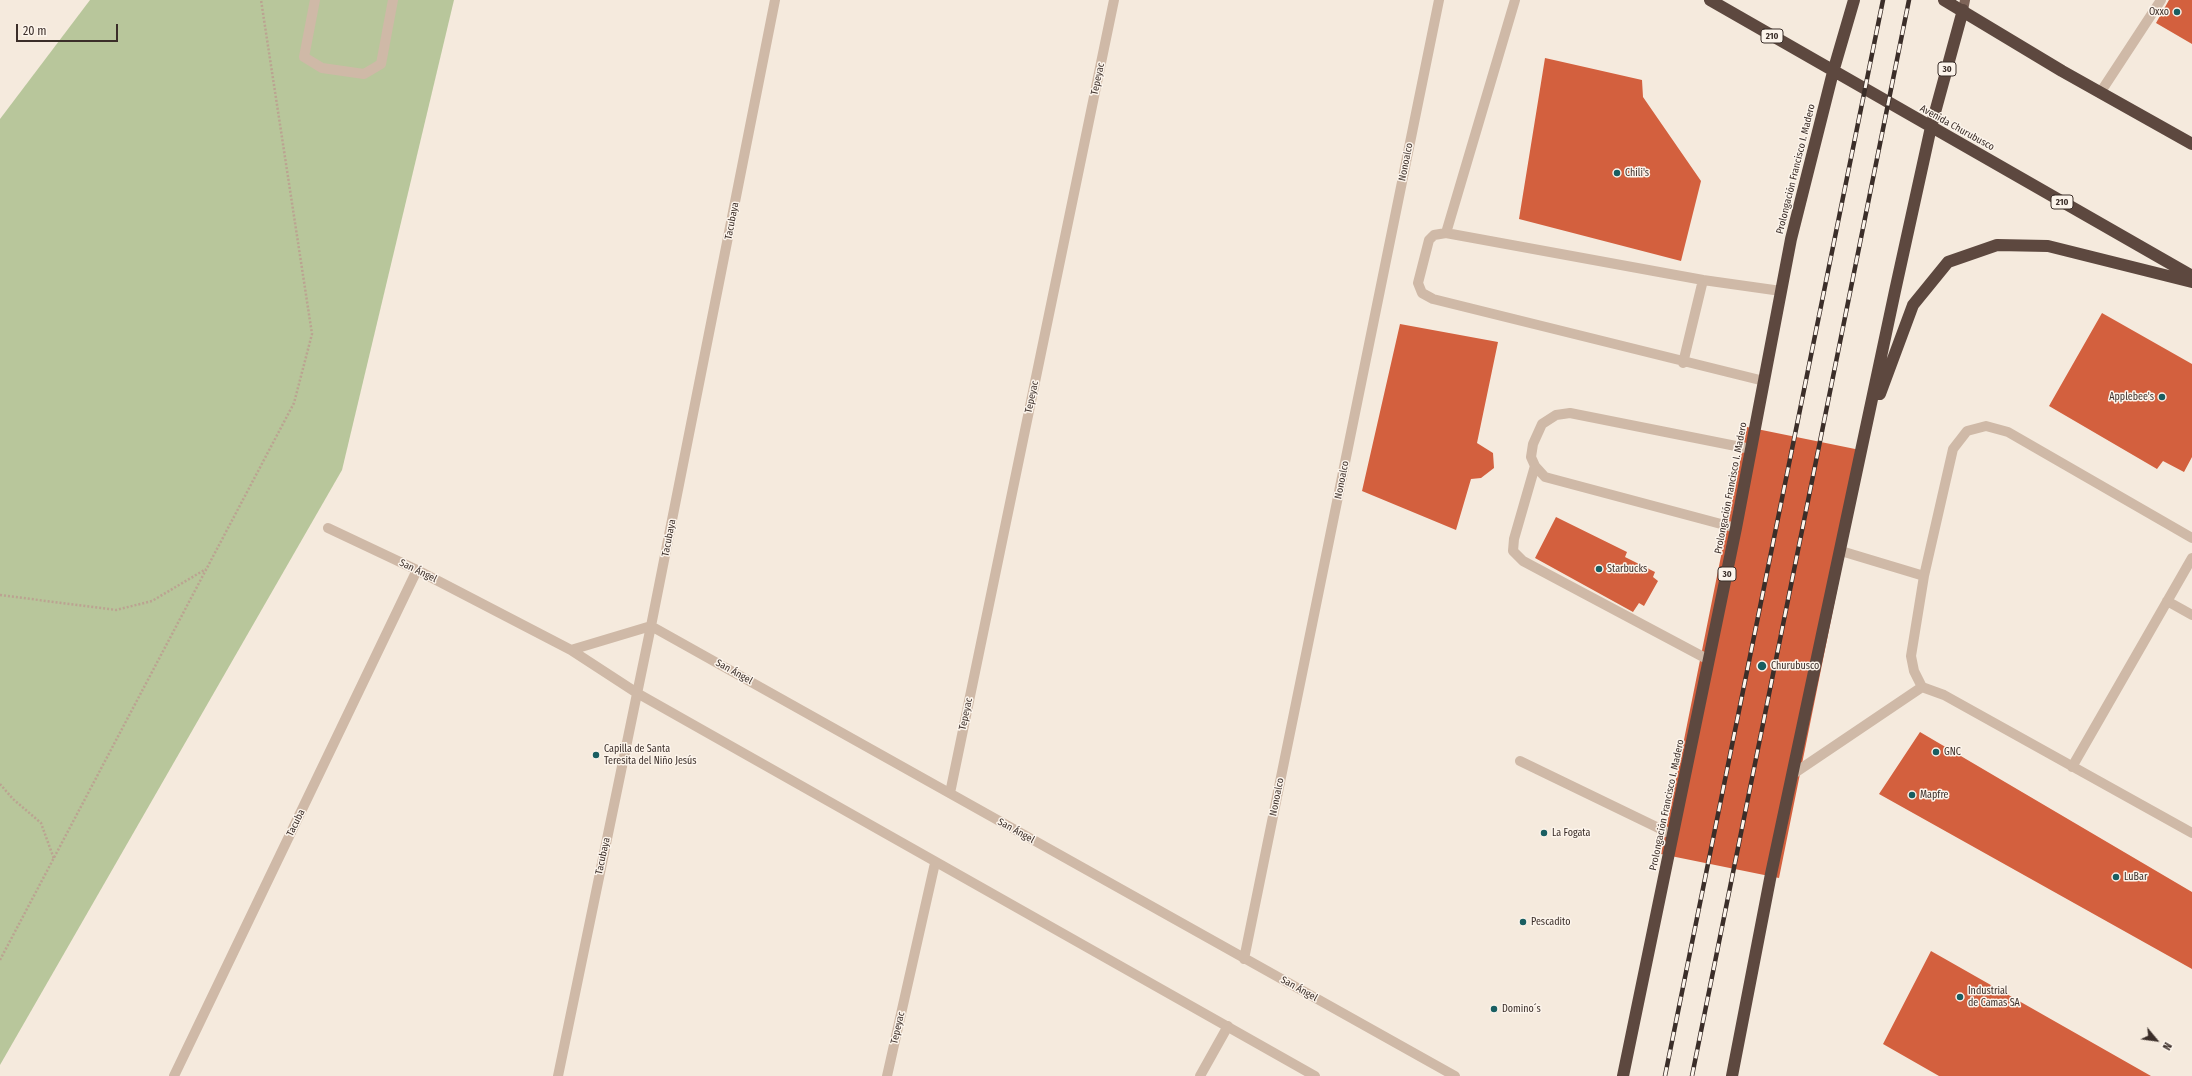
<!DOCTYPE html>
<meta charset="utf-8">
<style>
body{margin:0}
#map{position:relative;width:2192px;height:1076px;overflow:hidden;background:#f5eadd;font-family:"Fira Sans Condensed",sans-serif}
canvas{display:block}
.north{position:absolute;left:2136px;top:1020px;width:40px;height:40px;-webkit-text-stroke:3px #fcf4eb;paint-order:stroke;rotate:119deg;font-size:11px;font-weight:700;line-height:16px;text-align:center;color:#3b2e29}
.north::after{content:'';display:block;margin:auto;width:14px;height:18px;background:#3b2e29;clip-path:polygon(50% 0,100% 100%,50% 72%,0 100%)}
.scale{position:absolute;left:16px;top:24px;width:102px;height:18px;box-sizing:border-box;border:2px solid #3b2e29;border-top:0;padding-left:5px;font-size:12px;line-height:14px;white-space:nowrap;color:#3b2e29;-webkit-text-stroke:3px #fcf4eb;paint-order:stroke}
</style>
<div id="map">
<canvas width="2192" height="1076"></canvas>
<div class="north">N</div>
<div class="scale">20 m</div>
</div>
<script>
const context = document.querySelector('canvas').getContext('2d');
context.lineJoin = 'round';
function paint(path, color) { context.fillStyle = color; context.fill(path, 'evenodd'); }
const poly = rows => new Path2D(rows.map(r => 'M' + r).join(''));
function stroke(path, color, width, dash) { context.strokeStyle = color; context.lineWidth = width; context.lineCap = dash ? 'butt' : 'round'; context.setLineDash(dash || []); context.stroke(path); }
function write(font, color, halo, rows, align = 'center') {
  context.font = font + ' "Fira Sans Condensed",sans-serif'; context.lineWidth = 3; context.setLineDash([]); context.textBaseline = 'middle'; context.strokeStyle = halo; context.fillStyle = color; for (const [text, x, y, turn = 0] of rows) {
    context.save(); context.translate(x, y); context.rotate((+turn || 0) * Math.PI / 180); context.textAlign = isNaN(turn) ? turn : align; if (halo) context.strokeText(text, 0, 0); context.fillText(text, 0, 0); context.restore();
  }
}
const green = poly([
 [90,0,454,0,342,470,0,1065,0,119]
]);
const building = poly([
 [2169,0,2192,0,2192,44,2156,23],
 [1545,58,1642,80,1643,97,1701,181,1681,261,1519,219],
 [2102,313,2192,364,2192,457,2184,472,2163,461,2157,469,2049,406],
 [1400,324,1498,342,1477,443,1493,453,1494,468,1481,478,1471,479,1456,530,1362,491],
 [1747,427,1865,451,1779,878,1661,854],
 [1556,517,1627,552,1625,557,1655,572,1653,577,1658,581,1644,606,1639,603,1633,612,1535,558],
 [1920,732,2192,892,2192,969,1879,794],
 [1931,951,2151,1076,1939,1076,1883,1044]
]);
const path = poly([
 [0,595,116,610,152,601,206,569],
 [0,784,13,799,41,823,54,859],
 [0,960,294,403,312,334,261,0]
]);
const lane = poly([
 [315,0,304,57,322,68,364,74,381,64,393,0],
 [2100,93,2161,0],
 [1446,233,1515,0],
 [1683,363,1703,280],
 [1764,381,1433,299,1422,293,1418,283,1429,240,1434,235,1446,233,1703,280,1781,291],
 [1535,466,1514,539,1513,551,1523,561,1709,660],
 [1736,528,1545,477,1535,466,1531,457,1533,444,1542,424,1556,415,1570,413,1751,449],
 [2192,538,2008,432,1986,426,1967,431,1953,449,1924,576,1911,656,1914,671,1922,687,1944,695,2192,833],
 [1841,551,1924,576],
 [2167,601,2192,615],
 [1520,761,1673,835],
 [2072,767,2192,558],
 [1793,774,1922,687],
 [1200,1076,1228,1026]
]);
const street = poly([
 [328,528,417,570,571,650,637,693,1315,1076],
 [571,650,651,626,1455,1076],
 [950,793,1114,0],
 [1244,959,1439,0],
 [174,1076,417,570],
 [558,1076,651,626,775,0],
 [887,1076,935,863]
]);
const primary = poly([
 [1963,10,1965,0]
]);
const highway = poly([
 [1710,0,2192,276],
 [1944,0,2062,71,2192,144],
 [1880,394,1913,305,1948,262,1997,245,2048,246,2192,282],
 [1623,1076,1736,528,1791,239,1833,72,1854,0],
 [1732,1076,1771,874,1895,291,1931,127,1963,10]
]);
const rail = poly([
 [1665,1076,1883,0],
 [1692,1076,1909,0]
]);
const markers = [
 [2177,12,4,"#195e61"],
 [1617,173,4,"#195e61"],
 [2162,397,4,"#195e61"],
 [1599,569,4,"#195e61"],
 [1762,666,5,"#195e61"],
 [1936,752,4,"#195e61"],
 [596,755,4,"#195e61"],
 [1912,795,4,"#195e61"],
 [1544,833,4,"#195e61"],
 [2116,877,4,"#195e61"],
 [1523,922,4,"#195e61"],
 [1960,997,4,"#195e61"],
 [1494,1009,4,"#195e61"]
];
const shields = [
 [1772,36,22],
 [1947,69,18],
 [2062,202,22],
 [1727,574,18]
];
const shieldNames = [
 ["210",1772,36],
 ["30",1947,69],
 ["210",2062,202],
 ["30",1727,574]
];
const poiNames = [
 ["Oxxo",2169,12,"right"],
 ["Chili's",1625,173],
 ["Applebee's",2154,397,"right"],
 ["Starbucks",1607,569],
 ["Churubusco",1771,666],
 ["Capilla de Santa",604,749],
 ["Teresita del Niño Jesús",604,761],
 ["GNC",1944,752],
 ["Mapfre",1920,795],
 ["La Fogata",1552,833],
 ["LuBar",2124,877],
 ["Pescadito",1531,922],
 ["Industrial",1968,991],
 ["de Camas SA",1968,1003],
 ["Domino´s",1502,1009]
];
const streetNames = [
 ["Tepeyac",1098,79,-78],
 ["Avenida Churubusco",1957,128,29],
 ["Nonoalco",1406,162,-79],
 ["Prolongación Francisco I. Madero",1796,169,-76],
 ["Tacubaya",732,221,-79],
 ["Tepeyac",1032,397,-78],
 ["Nonoalco",1342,480,-79],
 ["Prolongación Francisco I. Madero",1731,488,-79],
 ["Tacubaya",669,538,-79],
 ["San Ángel",418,571,26],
 ["San Ángel",734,672,29],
 ["Tepeyac",966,714,-78],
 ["Nonoalco",1277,797,-79],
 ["Prolongación Francisco I. Madero",1667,805,-78],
 ["Tacuba",296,823,-64],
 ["San Ángel",1016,831,29],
 ["Tacubaya",603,856,-78],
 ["San Ángel",1299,989,29],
 ["Tepeyac",898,1028,-77]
];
paint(green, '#b8c69b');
paint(building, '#d3603e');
stroke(path, '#bba391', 2.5, [2, 2]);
stroke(lane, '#cfb9a7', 10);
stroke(street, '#cfb9a7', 10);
stroke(primary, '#7e6458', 10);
stroke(highway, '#5d483f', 12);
stroke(rail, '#3b2e29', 4.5);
stroke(rail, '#fcf4eb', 3, [9]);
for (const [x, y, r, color] of markers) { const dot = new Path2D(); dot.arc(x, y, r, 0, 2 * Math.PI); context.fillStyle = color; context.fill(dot); stroke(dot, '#fcf4eb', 1.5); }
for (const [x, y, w] of shields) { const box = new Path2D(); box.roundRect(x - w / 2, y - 7, w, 14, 3); context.fillStyle = '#fcf4eb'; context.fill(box); stroke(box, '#3b2e29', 1); }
write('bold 9px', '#3b2e29', null, shieldNames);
write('10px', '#3b2e29', '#fcf4eb', poiNames, 'left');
write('10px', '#3b2e29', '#fcf4eb', streetNames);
</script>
